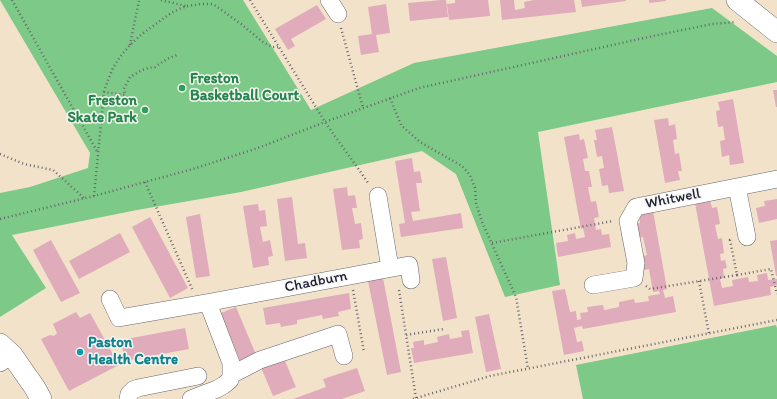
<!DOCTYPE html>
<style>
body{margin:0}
canvas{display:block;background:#f1e2c9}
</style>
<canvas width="777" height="399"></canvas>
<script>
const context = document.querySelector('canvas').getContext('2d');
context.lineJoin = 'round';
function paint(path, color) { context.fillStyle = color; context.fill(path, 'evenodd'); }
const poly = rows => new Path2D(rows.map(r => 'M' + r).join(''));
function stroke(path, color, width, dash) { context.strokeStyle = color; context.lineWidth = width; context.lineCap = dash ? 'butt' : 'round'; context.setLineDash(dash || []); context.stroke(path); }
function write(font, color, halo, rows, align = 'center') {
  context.font = font + ' Itim,sans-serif'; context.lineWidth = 3; context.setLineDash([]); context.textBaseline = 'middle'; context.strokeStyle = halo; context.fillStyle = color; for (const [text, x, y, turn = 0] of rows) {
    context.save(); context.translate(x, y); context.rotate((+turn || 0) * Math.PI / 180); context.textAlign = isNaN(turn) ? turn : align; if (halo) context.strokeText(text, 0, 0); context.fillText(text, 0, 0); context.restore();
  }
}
const green = poly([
 [0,0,243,0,311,110,414,63,712,8,777,56,777,82,538,132,560,285,505,297,456,174,422,151,241,192,137,210,12,235,46,288,0,317,0,193,30,187,88,168,90,153],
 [776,325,777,328,777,399,583,399,576,365]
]);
const building = poly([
 [441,0,446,0,448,17,410,21,408,3],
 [455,0,488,0,490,16,449,20,447,4,455,3],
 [500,0,514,0,515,10,525,8,524,2,534,0,574,0,576,12,502,20],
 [581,0,626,0,626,1,582,7],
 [649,0,666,0,666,1,649,3],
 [386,4,390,33,376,35,379,52,361,55,358,36,372,34,368,7],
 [317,5,326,19,291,39,295,46,288,50,275,29],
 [773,90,777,90,777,107,776,107],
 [733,99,744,163,730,165,729,155,722,157,720,141,725,140,723,126,718,127,716,111,720,110,718,102],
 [668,118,669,126,675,124,677,139,673,140,675,154,679,153,682,171,678,171,680,180,665,183,654,120],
 [612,127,624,191,609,193,608,185,602,186,599,169,604,168,602,156,597,157,594,140,597,140,595,130],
 [579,134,580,140,584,139,588,158,583,159,585,171,589,171,592,187,588,187,591,202,596,201,599,217,594,218,596,230,601,229,602,235,609,234,611,247,558,257,556,243,568,241,567,235,575,233,576,239,585,237,583,228,581,229,564,137],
 [412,158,414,172,420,171,422,183,416,183,420,211,411,212,413,221,461,213,463,228,401,237,399,224,405,223,395,161],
 [347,187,348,196,355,195,357,208,352,208,355,224,361,223,363,239,359,240,360,248,342,250,333,189],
 [292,197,298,244,305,243,307,258,285,261,277,199],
 [777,199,777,219,759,223,756,208,765,206,764,201],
 [710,200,712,208,717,207,720,224,715,225,718,239,722,238,724,253,720,254,721,261,725,260,727,268,723,269,724,278,720,279,722,288,733,286,732,280,748,277,749,282,758,281,757,275,767,273,768,280,777,279,777,285,770,287,771,295,714,306,695,203],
 [258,204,259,211,265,210,267,226,260,227,263,242,270,240,273,256,268,257,269,265,253,268,243,206],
 [653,211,667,289,663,290,665,298,673,296,676,312,583,329,582,326,574,328,577,342,582,341,584,351,564,355,552,291,565,289,570,312,576,311,577,320,581,319,580,313,588,312,587,307,603,305,604,310,619,307,619,302,634,299,635,303,649,301,648,296,660,294,659,291,653,292,649,269,644,270,641,257,647,255,643,237,638,238,636,224,640,223,639,213],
 [200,214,210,276,196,278,186,217],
 [150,217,188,288,170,298,132,227],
 [120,233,130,252,79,279,69,261],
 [51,240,80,293,61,302,33,250],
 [777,240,777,276,776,276,770,241],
 [446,257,457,318,443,321,432,259],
 [383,278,401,372,387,375,368,281],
 [349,293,351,309,338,312,339,316,323,319,322,315,297,320,297,324,281,327,280,323,266,325,263,308],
 [236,307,257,357,241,363,221,313],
 [76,312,80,318,90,313,119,365,69,391,41,339,50,335,54,336,57,333,53,324],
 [489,314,501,369,486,372,475,317],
 [185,328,189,349,125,361,121,340],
 [469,330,473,353,414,363,411,348,414,348,413,342,424,340,424,345,438,342,437,337,449,334,450,339,462,337,461,331],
 [283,356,296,387,273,396,260,365],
 [357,368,365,391,342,399,293,399,326,387,323,379]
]);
const path = poly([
 [12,0,98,153],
 [161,0,186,6],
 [250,0,325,122,369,184],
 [341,28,363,108],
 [130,45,139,0],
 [104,92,108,80,113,68,120,57,130,45,142,34,171,13,181,8,188,6,200,4,211,4,216,6,241,24,264,43,273,47,279,47],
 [390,98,401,125,420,142,462,166,470,175,475,188,476,203,482,222,516,297,528,369],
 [0,154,24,164,53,170,84,198],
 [145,182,193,291],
 [94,196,104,92,125,95,124,89,130,77,142,70,148,68,155,67,167,59,177,55],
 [0,219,94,196,193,169,258,148,325,122,419,88,653,36,712,24,736,22],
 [492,243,613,221],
 [737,275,771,269,777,294],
 [699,281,709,334],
 [646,286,650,289,737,275,730,240,733,240],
 [353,290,364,352],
 [399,290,406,335],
 [416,398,406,335,444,329],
 [413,399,490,376,777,320]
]);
const minor = poly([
 [329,0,338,14],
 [737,187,747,237],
 [378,196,390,268],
 [593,285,634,278,636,263,628,221,636,207,777,179],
 [110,299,119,318,211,302,409,265,411,280],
 [208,303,231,363,231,375],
 [0,363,12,355],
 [128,399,129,394,133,390,138,388,198,376],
 [191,399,217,389,224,385,230,380,231,375,260,360,338,334,344,356]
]);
const tertiary = poly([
 [737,0,777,32],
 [0,344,12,355,35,388,41,399]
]);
const markers = [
 [182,88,4,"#2e9e5b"],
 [145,110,4,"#2e9e5b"],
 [80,352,4,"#0f9aa8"]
];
const leisureNames = [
 ["Freston",190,79],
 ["Basketball Court",190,96],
 ["Freston",137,101,"right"],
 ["Skate Park",137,118,"right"]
];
const streetNames = [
 ["Whitwell",673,199,-11],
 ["Chadburn",316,282,-11]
];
const cultureNames = [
 ["Paston",88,343],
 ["Health Centre",88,360]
];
paint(green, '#7dc987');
paint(building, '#e0acbb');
stroke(minor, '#6a656d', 18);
stroke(tertiary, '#6a656d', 22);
stroke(path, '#6a656d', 2.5, [1, 3]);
stroke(minor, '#fff', 17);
stroke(tertiary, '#fff', 21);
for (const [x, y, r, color] of markers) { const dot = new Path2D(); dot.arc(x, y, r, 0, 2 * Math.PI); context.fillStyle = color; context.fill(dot); stroke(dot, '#f6f6f2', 1.5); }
write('bold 15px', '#27864d', '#f6f6f2', leisureNames, 'left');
write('15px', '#22223b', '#f6f6f2', streetNames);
write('bold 15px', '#0d838f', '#f6f6f2', cultureNames, 'left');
</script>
